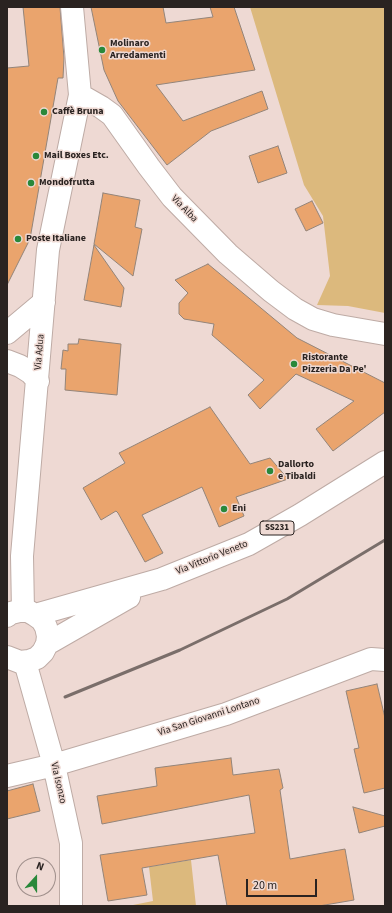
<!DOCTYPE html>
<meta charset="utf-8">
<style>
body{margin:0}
#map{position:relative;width:392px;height:913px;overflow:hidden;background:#eed9d3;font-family:"Source Sans 3",sans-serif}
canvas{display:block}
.frame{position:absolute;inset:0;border:8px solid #2a2321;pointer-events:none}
.north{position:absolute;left:16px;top:857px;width:40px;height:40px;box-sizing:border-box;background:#eed9d3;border:1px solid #a0908c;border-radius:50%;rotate:21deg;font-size:11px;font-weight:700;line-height:16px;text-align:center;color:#2a2321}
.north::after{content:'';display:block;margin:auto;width:14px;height:18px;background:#29883a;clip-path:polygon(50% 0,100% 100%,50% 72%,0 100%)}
.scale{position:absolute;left:246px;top:879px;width:71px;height:18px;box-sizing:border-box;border:2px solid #2a2321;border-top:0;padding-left:5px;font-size:12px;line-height:14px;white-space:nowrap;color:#2a2321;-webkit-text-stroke:3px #eed9d3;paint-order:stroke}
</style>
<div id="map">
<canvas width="392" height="913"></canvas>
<div class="frame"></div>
<div class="north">N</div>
<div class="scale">20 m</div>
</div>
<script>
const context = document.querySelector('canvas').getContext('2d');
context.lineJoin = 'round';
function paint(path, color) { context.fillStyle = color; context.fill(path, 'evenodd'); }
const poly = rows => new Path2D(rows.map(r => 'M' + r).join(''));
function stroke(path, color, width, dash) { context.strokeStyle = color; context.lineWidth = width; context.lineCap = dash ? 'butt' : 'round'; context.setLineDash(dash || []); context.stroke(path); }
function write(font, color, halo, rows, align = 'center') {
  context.font = font + ' "Source Sans 3",sans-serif'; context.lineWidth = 3; context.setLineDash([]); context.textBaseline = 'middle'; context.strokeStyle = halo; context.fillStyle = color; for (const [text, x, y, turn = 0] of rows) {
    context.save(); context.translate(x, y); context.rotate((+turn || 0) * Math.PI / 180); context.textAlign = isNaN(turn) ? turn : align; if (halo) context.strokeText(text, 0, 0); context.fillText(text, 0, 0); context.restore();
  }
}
const green = poly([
 [250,7,385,7,385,313,348,306,317,305,330,276,323,216,304,185],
 [191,860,196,906,128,906,153,901,149,867]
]);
const building = poly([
 [23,7,60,7,64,58,63,78,58,78,30,239,7,285,7,68,29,66,23,7],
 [91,7,163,7,166,23,213,17,210,7,234,7,255,70,156,85,183,121,262,91,268,109,211,131,167,165,118,101,104,70,91,7],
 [278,146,287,173,258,183,249,156,278,146],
 [103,193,140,200,135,227,142,229,133,276,94,244,103,193],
 [312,201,323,223,306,231,295,209,312,201],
 [94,245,124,288,121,307,84,300,94,245],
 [208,264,297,338,385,383,385,412,333,451,316,429,354,401,296,374,260,409,248,395,264,380,212,335,214,324,184,319,179,314,179,303,188,293,175,280,208,264],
 [79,339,121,344,117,395,65,390,66,369,61,369,63,350,68,351,68,344,78,344,79,339],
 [210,407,250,464,270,458,288,479,236,497,244,516,219,527,202,487,142,515,163,553,145,562,118,513,116,511,101,520,83,488,125,463,119,453,210,407],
 [377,684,385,718,385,788,364,793,354,749,359,748,346,691,377,684],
 [231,758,233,775,279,769,283,788,280,790,290,859,345,849,354,900,319,906,227,906,218,855,142,868,147,895,108,901,100,855,255,833,249,795,102,824,97,796,157,786,155,768,231,758],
 [33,784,40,811,7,819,7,791,33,784],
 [353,807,385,816,385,826,359,833,353,807]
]);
const street = poly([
 [80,95,101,107,112,115,149,167,172,197,228,254,271,291,295,309,313,319,333,325,385,334],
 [7,333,44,302],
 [7,361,20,366,31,373,38,381],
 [23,611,22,556,48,250,80,95,72,7],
 [25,662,54,765,71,843,71,906],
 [7,776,54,765,226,714,371,659,385,660]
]);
const primary = poly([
 [35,615,162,579,249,544,300,515,385,462],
 [7,616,11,613,19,611,28,611,35,615,42,620,46,627,48,636,47,644,43,652,37,658,29,661,20,662,7,657],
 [47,644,129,597]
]);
const rail = poly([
 [65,697,180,650,287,599,385,540]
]);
const markers = [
 [102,50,4,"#29883a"],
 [44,112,4,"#29883a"],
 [36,156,4,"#29883a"],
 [31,183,4,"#29883a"],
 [18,239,4,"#29883a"],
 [294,364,4,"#29883a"],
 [270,471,4,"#29883a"],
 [224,509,4,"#29883a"]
];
const shields = [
 [277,528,34]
];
const shieldNames = [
 ["SS231",277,528]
];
const poiNames = [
 ["Molinaro",110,44],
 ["Arredamenti",110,56],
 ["Caffè Bruna",52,112],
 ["Mail Boxes Etc.",44,156],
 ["Mondofrutta",39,183],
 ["Poste Italiane",26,239],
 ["Ristorante",302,358],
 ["Pizzeria Da Pe'",302,370],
 ["Dallorto",278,465],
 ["e Tibaldi",278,477],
 ["Eni",232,509]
];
const streetNames = [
 ["Via Alba",184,209,46],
 ["Via Adua",40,352,-85],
 ["Via Vittorio Veneto",212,558,-22],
 ["Via San Giovanni Lontano",209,717,-18],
 ["Via Isonzo",58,783,77]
];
paint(green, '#dcb97d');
paint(building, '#eaa46d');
stroke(building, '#938479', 1);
stroke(street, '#beaba5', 24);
stroke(primary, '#beaba5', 24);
stroke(street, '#fff', 22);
stroke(primary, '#fff', 22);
stroke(rail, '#7a6e6a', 3);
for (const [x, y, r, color] of markers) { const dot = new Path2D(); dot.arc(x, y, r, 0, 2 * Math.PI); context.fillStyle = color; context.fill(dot); stroke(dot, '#eed9d3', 1.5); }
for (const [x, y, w] of shields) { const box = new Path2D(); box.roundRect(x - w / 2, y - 7, w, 14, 3); context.fillStyle = '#eed9d3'; context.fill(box); stroke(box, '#2a2321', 1); }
write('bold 9px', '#2a2321', null, shieldNames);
write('bold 10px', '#2a2321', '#eed9d3', poiNames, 'left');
write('10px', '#2a2321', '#eed9d3', streetNames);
</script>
